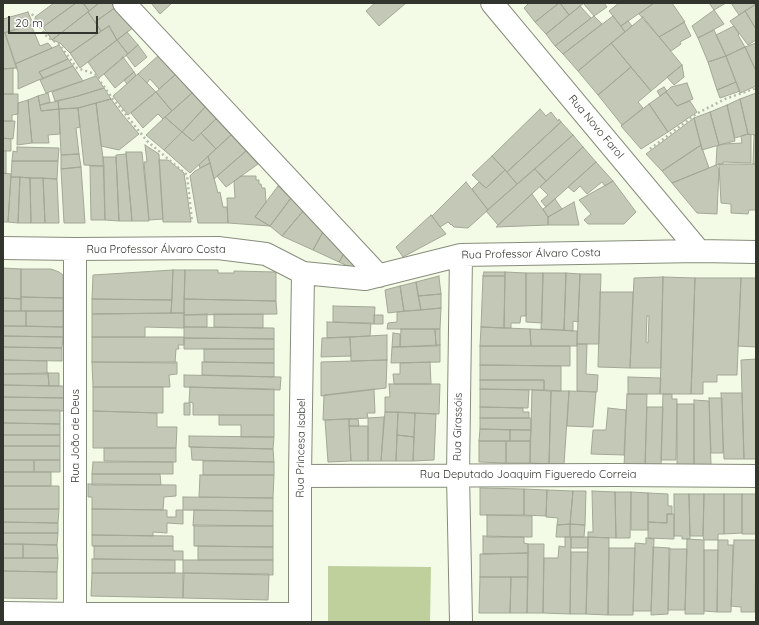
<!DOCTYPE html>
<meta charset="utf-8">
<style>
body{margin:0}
#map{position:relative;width:759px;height:625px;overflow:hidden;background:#f3fae6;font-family:Quicksand,sans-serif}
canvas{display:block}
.frame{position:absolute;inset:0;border:4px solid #32352d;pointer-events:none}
.scale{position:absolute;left:8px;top:16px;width:90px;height:18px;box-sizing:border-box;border:2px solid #32352d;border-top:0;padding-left:5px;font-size:12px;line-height:14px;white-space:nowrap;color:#32352d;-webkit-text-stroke:3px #fff;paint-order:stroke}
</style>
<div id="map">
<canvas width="759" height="625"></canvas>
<div class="frame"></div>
<div class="scale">20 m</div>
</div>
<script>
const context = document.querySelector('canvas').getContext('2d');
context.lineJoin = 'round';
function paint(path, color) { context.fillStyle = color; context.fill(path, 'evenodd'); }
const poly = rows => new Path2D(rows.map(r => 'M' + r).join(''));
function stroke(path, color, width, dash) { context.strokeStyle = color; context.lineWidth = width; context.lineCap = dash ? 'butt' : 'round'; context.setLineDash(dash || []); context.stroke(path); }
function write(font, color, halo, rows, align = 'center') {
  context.font = font + ' Quicksand,sans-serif'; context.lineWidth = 3; context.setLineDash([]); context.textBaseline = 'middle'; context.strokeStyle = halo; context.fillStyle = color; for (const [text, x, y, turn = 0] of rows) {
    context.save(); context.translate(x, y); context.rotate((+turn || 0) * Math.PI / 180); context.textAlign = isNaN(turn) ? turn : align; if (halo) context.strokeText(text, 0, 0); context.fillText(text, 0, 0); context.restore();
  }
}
const green = poly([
 [328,566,431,567,430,622,328,622]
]);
const building = poly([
 [54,3,76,3,43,27,35,17,54,3],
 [76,3,83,3,89,11,52,40,43,27,76,3],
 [83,3,99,3,89,11,83,3],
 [99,3,112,3,116,7,95,22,88,12,99,3],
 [151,3,172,3,160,14,151,3],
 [375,3,406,3,379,26,366,11,375,3],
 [529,3,559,3,535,22,524,8,529,3],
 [559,3,560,3,569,15,546,34,535,22,559,3],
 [560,3,584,3,569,15,560,3],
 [583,3,604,3,607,7,594,16,583,3],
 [619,3,654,3,621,26,609,11,619,3],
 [654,3,672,3,685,22,659,37,639,14,654,3],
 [709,3,726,3,714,10,709,3],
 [731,3,756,3,756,4,739,15,731,3],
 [756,4,756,29,745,11,756,4],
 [580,6,591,18,555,46,546,34,580,6],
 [116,7,134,27,117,40,109,26,101,31,95,22,116,7],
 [714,10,724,24,698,38,692,26,714,10],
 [745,11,756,29,756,40,748,45,730,21,745,11],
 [28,12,33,24,3,33,3,19,28,12],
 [88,12,101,31,70,53,60,43,52,40,88,12],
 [594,16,602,24,563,54,555,46,594,16],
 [613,16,625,32,578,71,563,54,613,16],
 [643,17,682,65,651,91,611,43,643,17],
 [628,21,632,26,625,32,621,26,628,21],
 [684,22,691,36,680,42,681,44,671,51,659,37,684,22],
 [31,25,40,46,48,43,52,48,15,64,5,33,31,25],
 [109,26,117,40,80,68,70,53,109,26],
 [734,26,739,34,738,35,745,47,726,56,716,35,734,26],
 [714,30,726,56,708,62,698,38,714,30],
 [127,32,138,45,128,54,117,40,127,32],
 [3,33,5,33,17,68,3,69,3,33],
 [117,40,128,54,99,78,88,62,117,40],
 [611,43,631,67,598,95,578,71,611,43],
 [756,43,756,71,745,47,756,43],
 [59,45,68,59,39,72,43,78,18,89,18,72,15,64,59,45],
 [138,45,147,57,135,67,126,55,138,45],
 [745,47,756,71,756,86,740,93,726,56,745,47],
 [159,55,176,74,159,89,150,79,147,83,138,74,159,55],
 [726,56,736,82,717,90,708,62,726,56],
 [123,57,134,72,115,88,104,74,123,57],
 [68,59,73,66,43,78,39,72,68,59],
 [682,65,684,77,674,85,667,77,682,65],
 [73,66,83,81,46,93,40,80,73,66],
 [631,67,651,91,638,102,643,108,622,125,598,95,631,67],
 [13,68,13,94,3,94,3,69,13,68],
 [134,72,136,75,127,84,124,80,134,72],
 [138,74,156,92,128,115,113,96,138,74],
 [176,74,192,93,172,111,156,92,176,74],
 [96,76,104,88,78,96,55,101,52,92,96,76],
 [736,82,740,91,720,98,717,90,736,82],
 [687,83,693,99,677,106,666,92,671,87,687,83],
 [664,87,667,91,660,96,657,91,664,87],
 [104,88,111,99,78,108,59,109,58,101,78,96,104,88],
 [156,92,172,111,163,119,158,114,143,128,131,113,156,92],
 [666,92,677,106,690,101,697,112,668,132,649,104,666,92],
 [48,93,50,102,40,105,38,96,48,93],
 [192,93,205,107,182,132,165,117,192,93],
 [756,93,756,135,748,134,740,99,756,93],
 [3,94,18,94,18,114,12,115,12,121,3,121,3,94],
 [38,96,41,111,59,109,60,134,48,135,49,143,32,143,28,100,38,96],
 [111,99,122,114,139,134,119,150,101,146,96,103,111,99],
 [740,99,748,134,735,138,727,105,740,99],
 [28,100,32,143,17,145,18,103,28,100],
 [58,101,59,109,41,111,40,105,58,101],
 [96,103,104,166,84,165,78,108,96,103],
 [649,104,668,132,641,149,621,126,649,104],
 [727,105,735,141,719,145,710,112,727,105],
 [205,107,216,119,193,141,182,132,205,107],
 [78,108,80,127,76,128,79,154,61,155,59,109,78,108],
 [540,109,546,116,551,112,558,121,559,119,561,122,507,172,492,156,540,109],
 [710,112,719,145,702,150,694,118,710,112],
 [165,117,182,132,164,150,146,135,165,117],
 [694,118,701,145,662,171,646,154,694,118],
 [216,119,231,135,216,149,201,133,216,119],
 [3,121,15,121,13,139,3,138,3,121],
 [561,122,573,135,517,184,507,172,561,122],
 [182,132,193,141,201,133,216,149,190,173,164,150,182,132],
 [748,134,751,135,751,163,723,162,723,164,716,165,717,146,724,144,742,143,741,136,748,134],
 [231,135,246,151,214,179,208,156,231,135],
 [573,135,583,147,546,181,535,169,573,135],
 [754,135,756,135,756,164,753,164,754,135],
 [3,138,11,139,11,151,3,151,3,138],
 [145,145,159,154,163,219,149,220,144,162,147,162,145,145],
 [701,145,709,168,672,183,662,171,701,145],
 [17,147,59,148,58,161,12,161,13,151,17,152,17,147],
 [583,147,596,162,546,207,541,201,548,195,540,187,583,147],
 [3,151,6,151,6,174,3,173,3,151],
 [246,151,258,164,226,187,217,176,246,151],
 [126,152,142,152,149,221,132,221,126,152],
 [79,154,81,167,61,169,61,155,79,154],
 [126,154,132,221,119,221,116,157,116,155,126,154],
 [208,156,210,163,200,168,199,165,208,156],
 [492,156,505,170,486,188,472,175,492,156],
 [103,157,116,157,119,221,105,220,103,157],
 [159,160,168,160,184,173,191,222,163,222,159,160],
 [12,161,58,161,57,179,11,177,12,161],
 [596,162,613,181,605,186,602,182,587,194,580,186,574,192,568,187,596,162],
 [210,163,218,193,220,192,223,207,227,207,228,223,198,223,190,176,195,171,210,163],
 [719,164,756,164,756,210,749,210,748,214,731,213,731,204,721,203,719,164],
 [716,165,719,169,717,214,697,213,672,183,716,165],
 [90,166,104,166,105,220,91,220,90,166],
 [81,167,85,223,64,223,61,169,81,167],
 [535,169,546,181,498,225,486,211,535,169],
 [505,170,517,184,488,210,472,189,479,182,486,188,505,170],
 [3,173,11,174,8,222,3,222,3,173],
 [241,176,256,176,256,180,259,180,259,184,261,184,262,188,265,188,266,202,255,217,270,226,228,223,227,198,235,198,234,181,241,176],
 [11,177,20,177,18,223,8,222,11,177],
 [20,177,30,178,31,223,18,223,20,177],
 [30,178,43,178,45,223,31,223,30,178],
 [43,178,57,179,59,223,45,223,43,178],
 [613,181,636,212,624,224,588,224,584,220,591,214,579,200,613,181],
 [466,182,488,210,468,228,454,227,451,224,451,225,448,222,440,227,432,216,466,182],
 [278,186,291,198,270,226,255,217,278,186],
 [532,194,548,217,548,225,496,227,532,194],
 [291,198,304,210,282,236,270,226,291,198],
 [555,199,562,209,548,217,543,209,555,199],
 [574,202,579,225,548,225,548,217,574,202],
 [304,210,324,230,313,250,282,236,304,210],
 [431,215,446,234,403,257,396,247,431,215],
 [324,230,346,250,339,262,313,250,324,230],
 [346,250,361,260,356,270,339,262,346,250],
 [3,268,21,269,21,299,3,298,3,268],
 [21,269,51,269,59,272,63,275,63,298,21,297,21,269],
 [173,270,172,300,92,299,93,275,173,270],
 [173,270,185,270,184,313,171,313,173,270],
 [185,270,218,270,218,273,234,273,234,271,276,272,276,301,184,299,185,270],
 [484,272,505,272,505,276,483,276,484,272],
 [505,272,526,273,526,316,521,316,520,323,511,323,511,328,504,328,505,272],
 [526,273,543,273,542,323,526,322,526,273],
 [543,273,566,273,564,330,541,329,543,273],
 [566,273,580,274,578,322,573,321,573,331,564,330,566,273],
 [580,274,601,274,599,344,577,344,580,274],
 [439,276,439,277,441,294,418,296,416,282,439,276],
 [483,276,505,276,504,328,481,327,483,276],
 [663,277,661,368,630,368,634,278,663,277],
 [647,316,649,316,648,343,646,342,647,316],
 [663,277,695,278,692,367,691,394,660,394,663,277],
 [695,278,741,278,737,375,717,375,717,382,703,382,703,394,691,394,692,367,695,278],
 [741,278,756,278,756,347,738,346,741,278],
 [416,282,421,310,404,311,400,286,416,282],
 [400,286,404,311,388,313,385,290,400,286],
 [600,292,633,292,630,368,598,367,600,292],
 [441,294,441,308,421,310,418,296,441,294],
 [21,297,63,298,63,311,21,311,21,297],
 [3,298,21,299,21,311,3,311,3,298],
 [92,299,172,300,171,313,92,314,92,299],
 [184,299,276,301,277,314,184,315,184,299],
 [333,306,375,307,374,324,333,322,333,306],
 [441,308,440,329,387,329,388,323,397,322,397,312,441,308],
 [3,311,26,311,26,326,3,326,3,311],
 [26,311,63,311,63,327,26,326,26,311],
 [184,313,184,328,145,327,145,337,92,337,92,314,184,313],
 [207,314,207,327,184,327,184,315,207,314],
 [214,314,263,314,263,328,214,327,214,314],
 [374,315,383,315,383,324,374,324,374,315],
 [327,322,371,323,370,336,327,338,327,322],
 [3,326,63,327,63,337,3,336,3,326],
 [184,327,274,328,274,339,184,338,184,327],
 [481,327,530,329,531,346,480,346,481,327],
 [401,329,435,329,436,346,400,347,401,329],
 [435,329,440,329,440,345,436,346,435,329],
 [530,329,577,331,577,346,531,346,530,329],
 [393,333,400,334,400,347,392,347,393,333],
 [387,335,387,360,351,361,350,337,387,335],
 [3,336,63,337,62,348,3,347,3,336],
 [92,337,184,337,184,345,178,345,179,349,176,349,175,363,92,362,92,337],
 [350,337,351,356,321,357,322,338,350,337],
 [184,338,274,339,274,349,184,349,184,338],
 [577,344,587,344,586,374,598,375,597,392,577,391,577,344],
 [440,345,440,362,391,363,392,347,440,345],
 [480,346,570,346,570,366,480,365,480,346],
 [3,347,62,348,62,361,3,360,3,347],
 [204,349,274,349,274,363,204,362,204,349],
 [756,359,756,459,744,459,741,360,756,359],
 [3,360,47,361,47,374,3,374,3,360],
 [387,360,386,388,321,396,321,362,387,360],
 [92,362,177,362,177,374,169,375,170,387,93,387,92,362],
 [202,362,274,363,274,377,202,375,202,362],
 [430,362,431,384,394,384,393,374,400,374,400,363,430,362],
 [480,365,561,366,561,391,544,390,544,380,480,380,480,365],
 [48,373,49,386,3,385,3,374,48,373],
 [48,373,59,373,59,386,49,386,48,373],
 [184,375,281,377,280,390,184,387,184,375],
 [628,377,661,378,660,394,628,394,628,377],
 [480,380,544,380,544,390,480,389,480,380],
 [389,384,440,384,439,414,385,412,385,397,390,397,389,384],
 [3,385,64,386,64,398,3,397,3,385],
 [93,387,163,387,163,413,93,411,93,387],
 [190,387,274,389,274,415,193,415,193,403,190,402,190,415,184,415,184,403,189,403,190,387],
 [374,389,375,413,367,413,368,418,323,420,324,395,374,389],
 [480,389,529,390,528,408,480,407,480,389],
 [532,390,551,391,549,464,530,463,532,390],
 [551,391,569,391,564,464,549,464,551,391],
 [569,391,596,392,593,427,567,426,569,391],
 [721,393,742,393,744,459,724,459,721,393],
 [627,394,647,394,645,467,624,467,627,394],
 [663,394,672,394,672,399,677,399,676,460,661,460,663,394],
 [3,397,64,398,64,411,3,410,3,397],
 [709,398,722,398,723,453,711,453,709,398],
 [694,400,709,401,711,465,694,466,694,400],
 [677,404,694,404,694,466,677,466,677,404],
 [480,407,523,408,523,412,529,412,529,418,480,418,480,407],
 [647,407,663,407,661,466,645,467,647,407],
 [608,408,626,410,624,455,591,454,593,430,606,430,608,408],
 [3,410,60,410,60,424,3,423,3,410],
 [93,411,157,413,157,427,177,427,176,448,93,448,93,411],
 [385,412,398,412,396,461,381,461,385,412],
 [398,412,415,413,414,437,397,435,398,412],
 [415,413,436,414,434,460,413,461,415,413],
 [219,415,274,415,274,437,241,437,241,425,219,425,219,415],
 [384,417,381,461,368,461,368,418,384,417],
 [480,418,531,418,531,430,480,429,480,418],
 [349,419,351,461,328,462,325,420,349,419],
 [349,419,358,419,359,426,349,426,349,419],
 [3,423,60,424,60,435,3,435,3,423],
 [349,426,368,426,368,461,351,461,349,426],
 [480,429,510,430,510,441,479,441,480,429],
 [510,430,531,430,530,441,510,441,510,430],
 [3,435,60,435,60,446,3,446,3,435],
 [397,435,414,437,413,461,396,461,397,435],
 [189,436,274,437,273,449,189,447,189,436],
 [479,441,506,441,506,463,479,462,479,441],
 [506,441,530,441,530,463,506,463,506,441],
 [3,446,60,446,60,460,3,460,3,446],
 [191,447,273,449,274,462,192,460,191,447],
 [104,448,176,448,176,462,104,461,104,448],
 [3,460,34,460,34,472,3,472,3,460],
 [34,460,60,460,60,472,34,472,34,460],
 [203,461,274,462,274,475,203,475,203,461],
 [93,462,173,462,173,474,92,474,93,462],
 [3,472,51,472,51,486,3,486,3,472],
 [92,474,160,474,161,485,92,485,92,474],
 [200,475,274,475,273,498,199,497,200,475],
 [88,484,176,485,176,496,164,497,163,510,92,509,92,497,88,497,88,484],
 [3,486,59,486,59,509,3,509,3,486],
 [480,488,524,489,524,515,480,515,480,488],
 [524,489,547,490,546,516,524,515,524,489],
 [547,490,573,491,570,524,557,525,558,518,546,517,547,490],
 [573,491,586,491,585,525,570,524,573,491],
 [592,491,615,492,616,538,588,537,588,532,593,532,592,491],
 [615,492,631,492,630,538,616,538,615,492],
 [631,492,648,493,648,530,631,530,631,492],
 [648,493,668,494,668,506,672,506,672,514,667,514,667,523,648,522,648,493],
 [674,494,689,494,690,539,682,539,682,536,674,536,674,494],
 [689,494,704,494,703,536,690,536,689,494],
 [704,494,724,494,724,534,718,534,718,540,704,540,703,536,704,494],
 [724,494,742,494,742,533,724,534,724,494],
 [742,494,756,494,756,534,742,534,742,494],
 [183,497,273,498,273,511,183,510,183,497],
 [3,509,59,509,58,523,3,522,3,509],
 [92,509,167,510,167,517,176,517,176,510,183,510,183,524,167,523,167,533,153,532,153,536,92,535,92,509],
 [194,510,273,511,273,526,193,526,194,510],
 [667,514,674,514,674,539,648,538,648,522,667,523,667,514],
 [487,515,532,516,532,537,487,537,487,515],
 [3,522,58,523,58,533,3,533,3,522],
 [570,524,585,525,584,537,570,537,570,524],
 [570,524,570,537,556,537,557,525,570,524],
 [194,525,273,526,273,547,194,546,194,525],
 [3,533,58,533,57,545,3,544,3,533],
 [92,535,173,536,173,546,92,546,92,535],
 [483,536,524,537,524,543,528,544,528,553,483,554,483,536],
 [565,537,571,537,570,614,543,613,544,558,558,558,559,546,565,547,565,537],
 [571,537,588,537,588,548,571,548,571,537],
 [588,537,609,538,608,615,586,614,588,537],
 [646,538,654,539,651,611,633,611,635,543,646,544,646,538],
 [687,539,704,540,704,614,685,614,687,539],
 [718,540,728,540,728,545,733,545,731,612,717,612,718,540],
 [734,540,756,540,755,612,741,612,741,607,731,606,734,540],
 [3,544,23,544,23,558,3,558,3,544],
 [23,544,57,545,58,558,23,558,23,544],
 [528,544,544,544,543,613,527,613,528,544],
 [94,546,173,546,173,551,183,551,183,560,94,559,94,546],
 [198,546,273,547,273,560,198,560,198,546],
 [653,547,670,548,668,614,651,615,653,547],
 [609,548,635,548,633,615,608,615,609,548],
 [669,549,687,549,685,610,668,610,669,549],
 [704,550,718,550,717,612,704,611,704,550],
 [571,552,588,552,586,614,570,614,571,552],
 [528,553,528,577,480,577,480,554,528,553],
 [3,558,58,558,57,572,3,571,3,558],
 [92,559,175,560,175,573,92,573,92,559],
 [183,560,273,560,273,575,183,573,183,560],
 [3,571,57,572,57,599,3,598,3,571],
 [92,573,183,573,183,598,91,596,92,573],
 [184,573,269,574,268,600,183,598,184,573],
 [480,577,511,577,510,613,479,613,480,577],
 [511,577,528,577,527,613,510,613,511,577]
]);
const path = poly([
 [32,14,47,37,59,44,77,68,95,74,110,95,147,141,187,175,192,222],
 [650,149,696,114,725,99,756,88]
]);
const minor = poly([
 [124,3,379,276],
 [492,3,699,251],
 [3,248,75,249,218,248,266,254,303,273,365,279,461,255,699,251,756,252],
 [461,255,458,475,461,622],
 [300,476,616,475,756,476],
 [3,613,76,614,300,614],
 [75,622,75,249],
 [300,622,300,476,303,273]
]);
const streetNames = [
 ["Rua Novo Farol",596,127,50],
 ["Rua Professor Álvaro Costa",156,250],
 ["Rua Professor Álvaro Costa",531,254,-1],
 ["Rua Girassóis",458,427,-89],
 ["Rua João de Deus",76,436,-90],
 ["Rua Princesa Isabel",301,448,-89],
 ["Rua Deputado Joaquim Figueredo Correia",528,475]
];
paint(green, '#bfd09d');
paint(building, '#c3c9b6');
stroke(building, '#a2a895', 1);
stroke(minor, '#878d7b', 24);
stroke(path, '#b4baaa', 2.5, [2, 3]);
stroke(minor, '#fff', 22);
write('11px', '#32352d', '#fff', streetNames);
</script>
